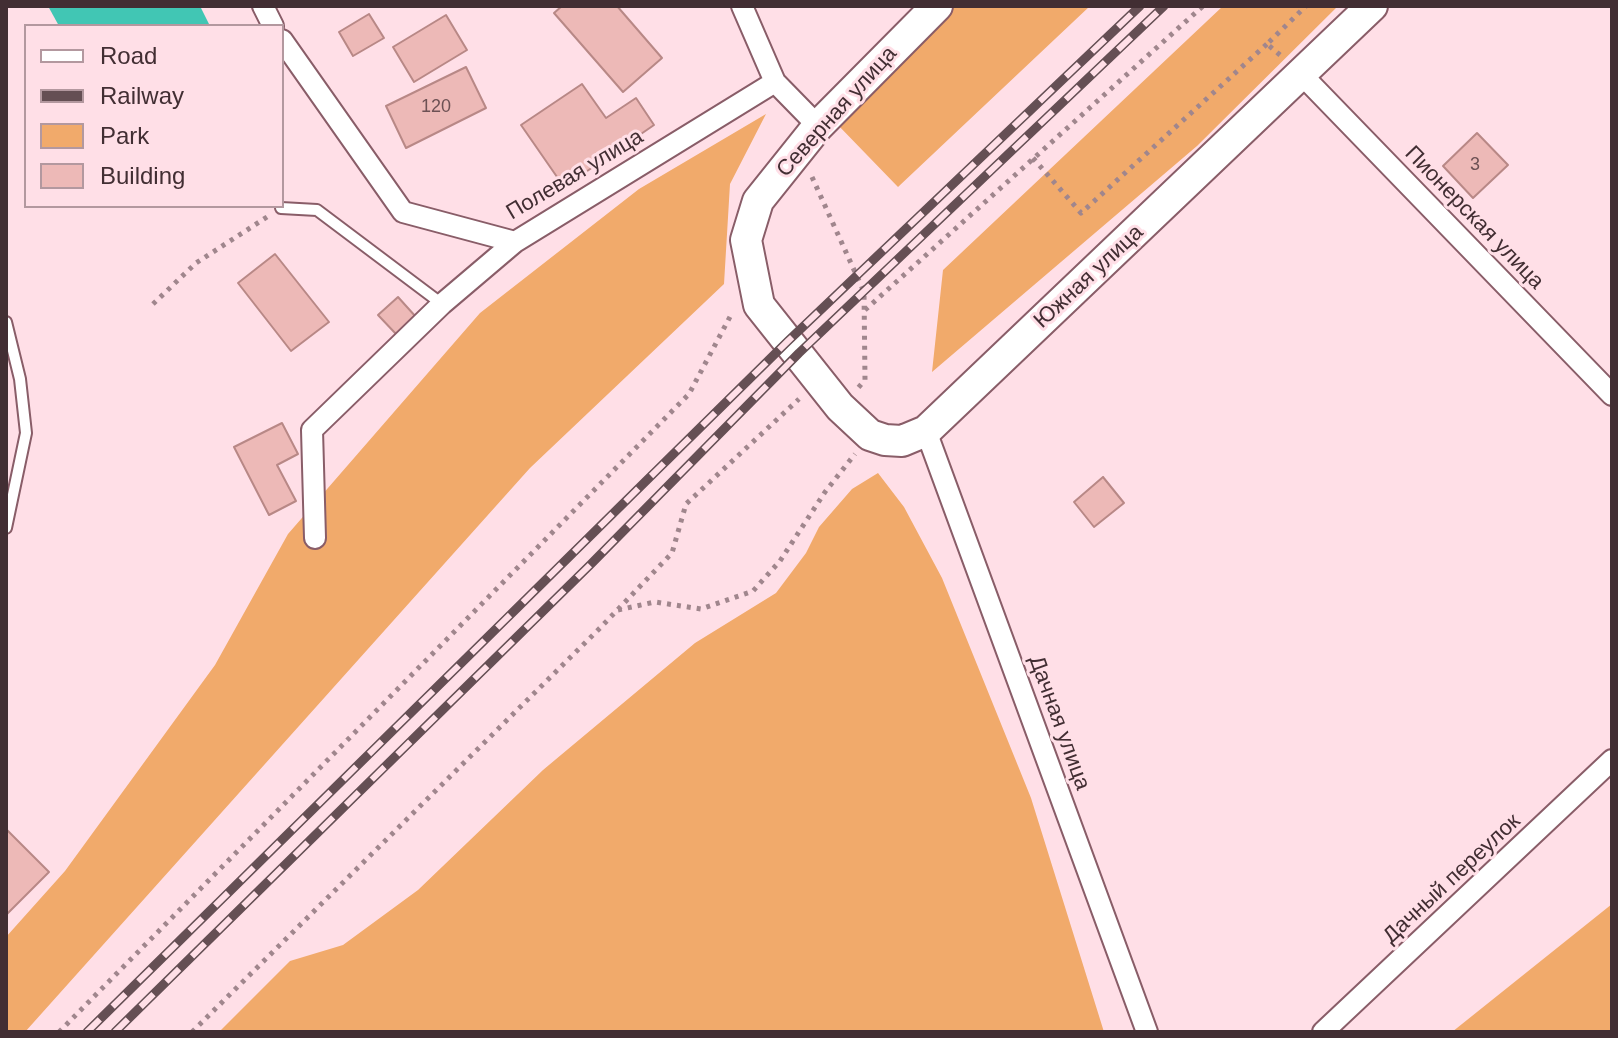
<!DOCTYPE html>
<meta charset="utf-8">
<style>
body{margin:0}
#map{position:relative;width:1618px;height:1038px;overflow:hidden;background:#ffdfe7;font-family:Helvetica,sans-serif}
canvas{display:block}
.frame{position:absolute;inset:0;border:8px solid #422e33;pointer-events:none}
.legend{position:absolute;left:24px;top:24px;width:260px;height:184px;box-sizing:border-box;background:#ffdfe7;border:2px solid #b3989f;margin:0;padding:10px 14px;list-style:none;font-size:24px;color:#422e33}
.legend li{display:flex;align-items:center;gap:16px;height:40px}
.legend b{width:40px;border:2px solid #b3989f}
</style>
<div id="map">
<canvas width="1618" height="1038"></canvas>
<div class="frame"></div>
<ul class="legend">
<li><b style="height:10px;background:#fff"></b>Road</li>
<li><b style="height:10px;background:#654f54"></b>Railway</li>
<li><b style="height:22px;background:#f1aa6b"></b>Park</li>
<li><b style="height:22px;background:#edb9b7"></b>Building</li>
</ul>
</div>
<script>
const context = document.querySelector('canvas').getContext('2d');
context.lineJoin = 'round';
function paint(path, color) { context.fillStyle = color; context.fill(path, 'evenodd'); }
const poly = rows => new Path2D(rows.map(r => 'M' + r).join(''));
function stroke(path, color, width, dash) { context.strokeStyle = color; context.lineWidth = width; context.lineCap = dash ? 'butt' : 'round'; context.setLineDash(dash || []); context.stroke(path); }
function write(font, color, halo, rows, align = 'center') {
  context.font = font + ' Helvetica,sans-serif'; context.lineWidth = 6; context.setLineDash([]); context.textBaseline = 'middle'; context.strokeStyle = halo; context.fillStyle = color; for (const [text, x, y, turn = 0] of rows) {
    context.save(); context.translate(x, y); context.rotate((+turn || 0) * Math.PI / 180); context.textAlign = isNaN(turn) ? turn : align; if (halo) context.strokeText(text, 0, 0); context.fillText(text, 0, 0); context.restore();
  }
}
const green = poly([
 [950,6,1090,6,898,187,835,122],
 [1223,6,1338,6,1197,146,932,372,943,270],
 [766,114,730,184,724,284,530,468,25,1032,6,1032,6,937,65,871,215,665,288,534,480,313,639,189],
 [878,473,904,507,942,578,1031,798,1104,1032,219,1032,290,961,343,945,418,890,543,770,695,643,776,593,806,553,819,527,852,489],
 [1612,904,1612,1032,1452,1032]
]);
const water = poly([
 [48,6,200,6,210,26,59,26]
]);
const building = poly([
 [562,6,617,6,662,58,623,92,554,13,562,6],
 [369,14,384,38,353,56,339,32,369,14],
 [446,15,467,50,414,82,393,47,446,15],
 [466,67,486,108,406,148,386,106,466,67],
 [582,84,606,118,636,98,654,125,564,187,521,125,582,84],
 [1477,133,1508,165,1473,198,1443,166,1477,133],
 [275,254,329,322,291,351,238,283,275,254],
 [398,297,416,317,396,334,378,315,398,297],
 [282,423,298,454,277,465,296,501,269,515,234,447,282,423],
 [1103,477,1124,503,1094,527,1074,502,1103,477],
 [6,829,49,872,6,915,6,829]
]);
const path = poly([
 [1280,55,1267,44,1306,6],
 [1033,158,1081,213,1267,44],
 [812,177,864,292,865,380,857,389],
 [153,304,196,263,267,217],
 [865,310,1203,6],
 [618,610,655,602,701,609,753,591,780,561,825,492,855,454],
 [59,1032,689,394,732,313],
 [192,1032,601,627,672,553,686,504,799,399]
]);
const lane = poly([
 [281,208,317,210,442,304],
 [6,322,20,379,26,433,6,528]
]);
const street = poly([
 [263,6,273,26],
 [742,6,775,82,818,126],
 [282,40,403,212,515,242,775,82],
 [1302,75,1612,395],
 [926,431,1147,1032],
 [315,538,312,430,442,304,515,242],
 [1323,1032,1612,760]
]);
const secondary = poly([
 [937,6,818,126,758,201,746,240,759,305,840,407,870,435,885,440,902,441,926,431,1372,6]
]);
const rail = poly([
 [87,1032,788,341,1140,6],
 [115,1032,590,565,799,353,1164,6]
]);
const numberNames = [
 ["120",436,107],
 ["3",1475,165]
];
const streetNames = [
 ["Северная улица",837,112,-48],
 ["Полевая улица",575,175,-31],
 ["Пионерская улица",1474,218,46],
 ["Южная улица",1089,277,-43],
 ["Дачная улица",1059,723,70],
 ["Дачный переулок",1452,879,-43]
];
paint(green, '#f1aa6b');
paint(water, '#41c6b4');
paint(building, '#edb9b7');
stroke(building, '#b88886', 2);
stroke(lane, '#895d68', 14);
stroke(street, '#895d68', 24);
stroke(secondary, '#895d68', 34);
stroke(path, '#a0868d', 5, [4, 6]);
stroke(lane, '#fff', 10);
stroke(street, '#fff', 20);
stroke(secondary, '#fff', 30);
stroke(rail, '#654f54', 9);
stroke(rail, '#ffdfe7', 6, [18]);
write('18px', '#6d5154', null, numberNames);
write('22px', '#422e33', '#ffdfe7', streetNames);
</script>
